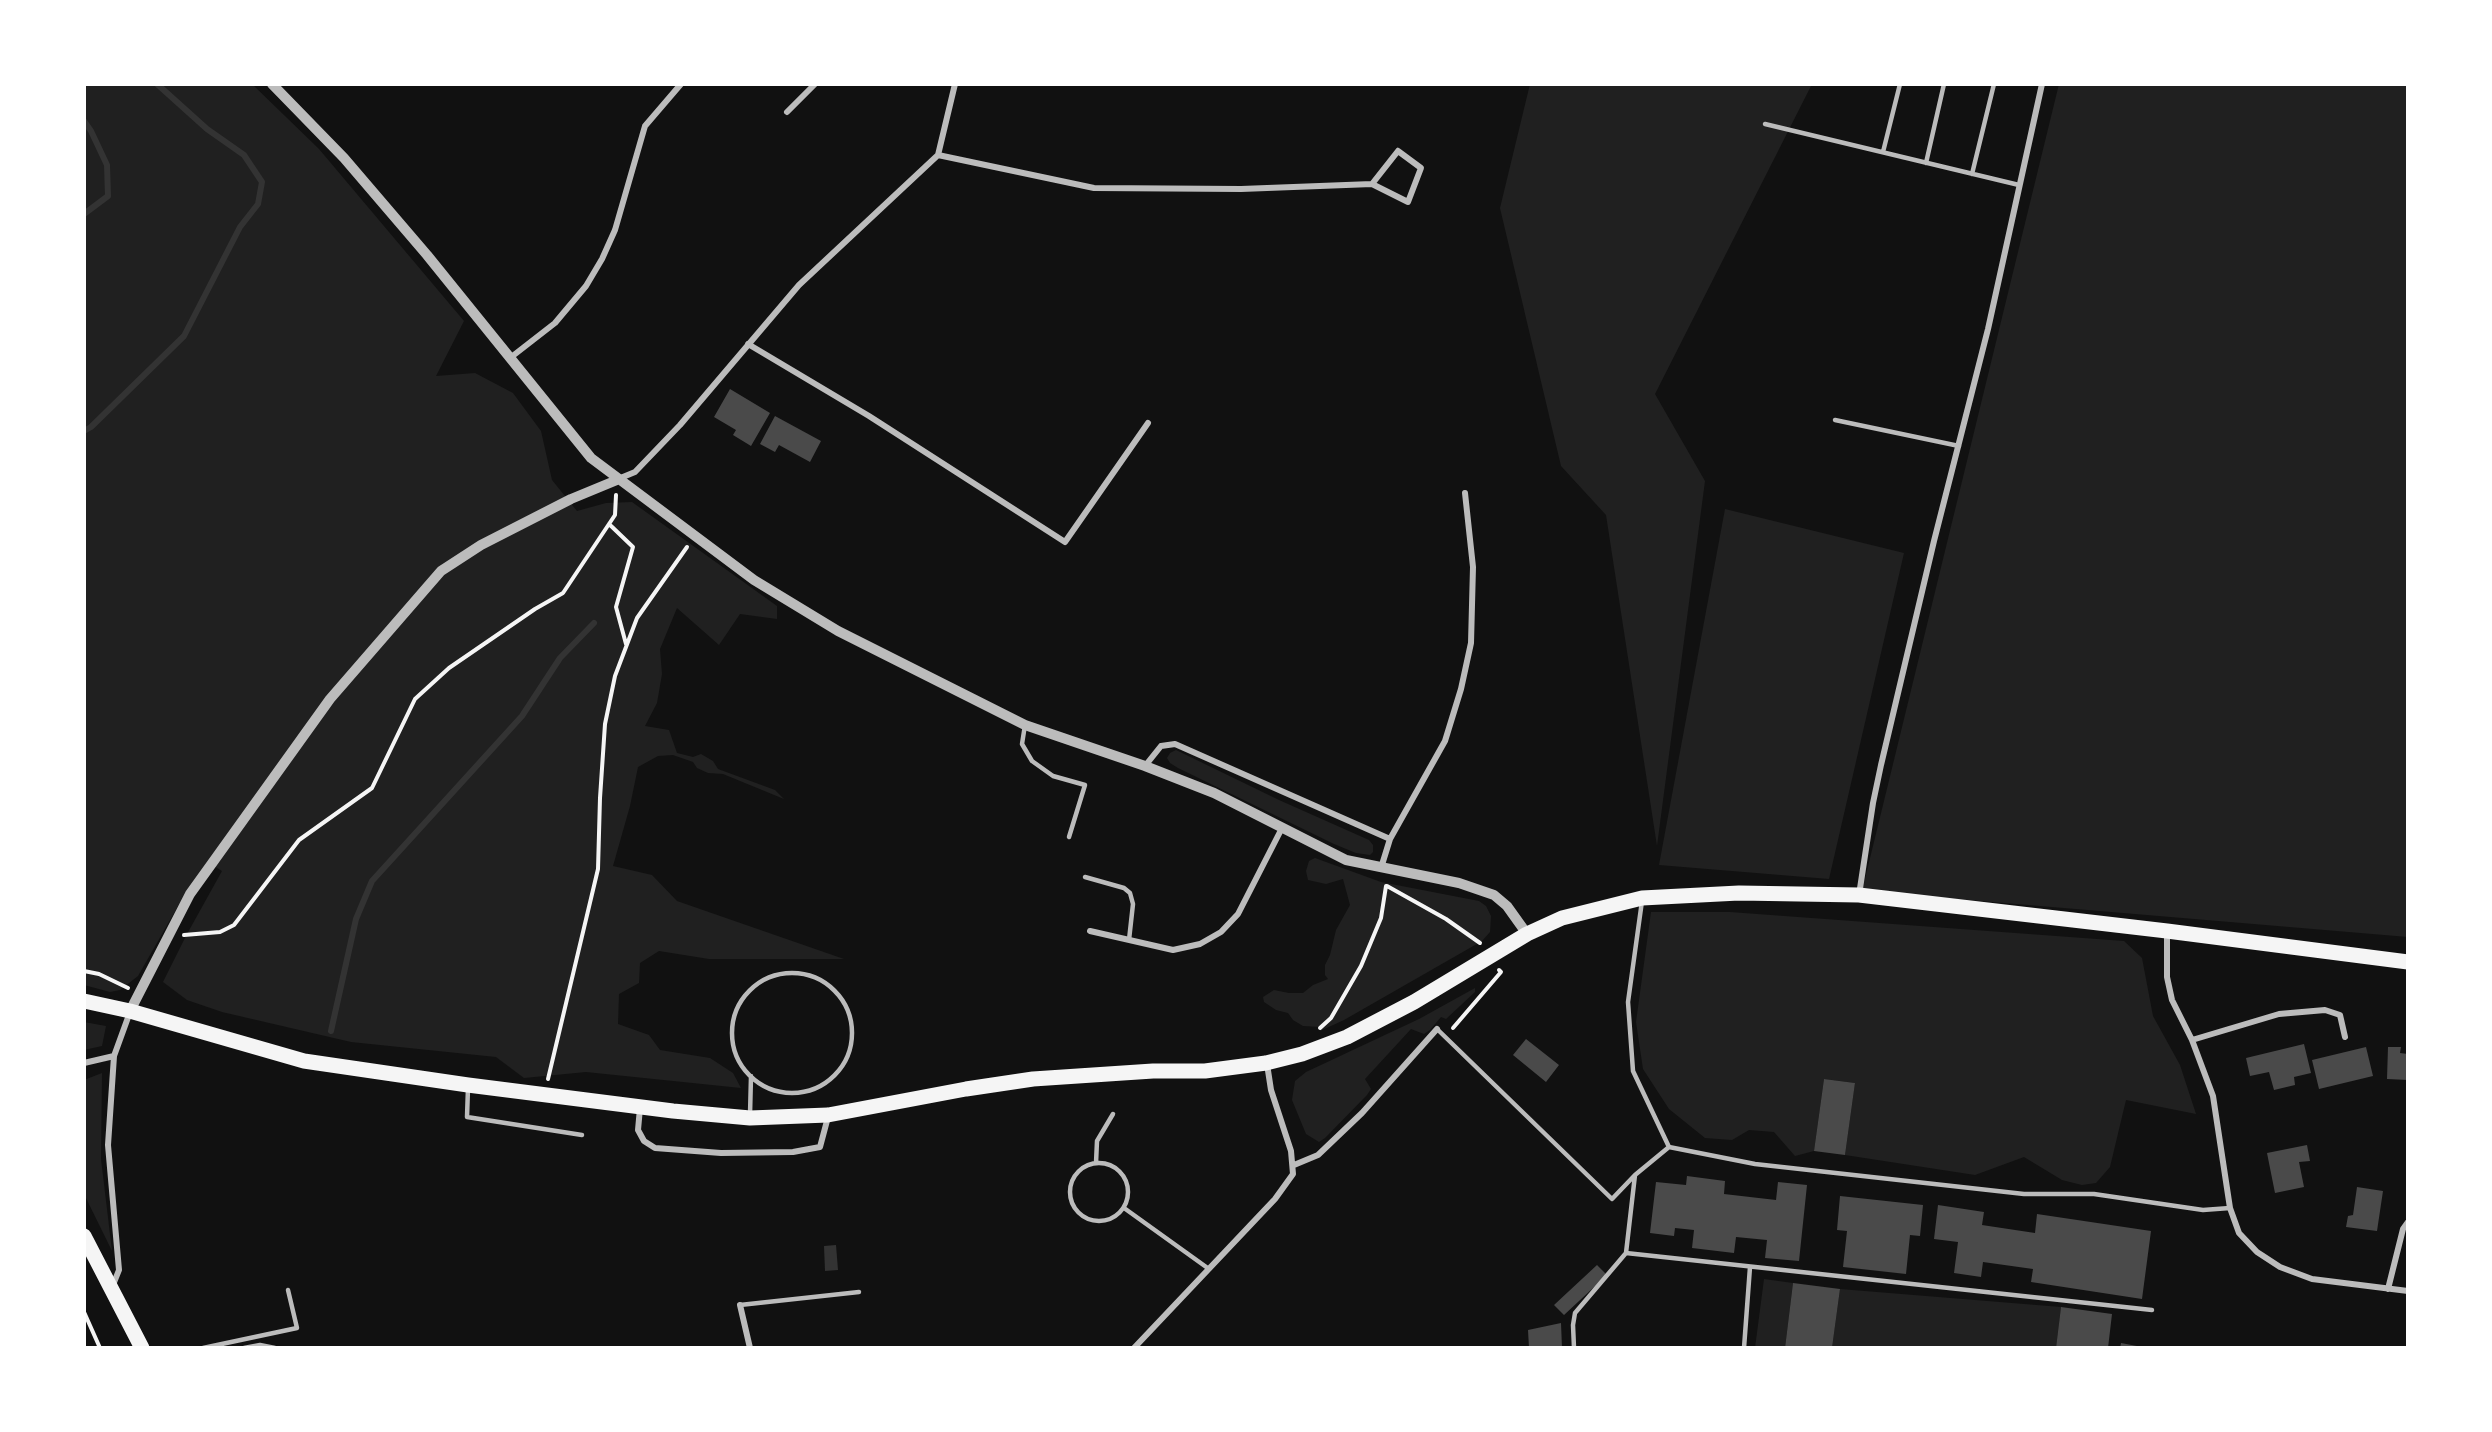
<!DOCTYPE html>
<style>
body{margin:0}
#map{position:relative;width:2492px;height:1432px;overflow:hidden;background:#111;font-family:Quicksand,sans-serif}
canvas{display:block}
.frame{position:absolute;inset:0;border:86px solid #fff;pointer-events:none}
</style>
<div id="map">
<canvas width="2492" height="1432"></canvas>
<div class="frame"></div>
</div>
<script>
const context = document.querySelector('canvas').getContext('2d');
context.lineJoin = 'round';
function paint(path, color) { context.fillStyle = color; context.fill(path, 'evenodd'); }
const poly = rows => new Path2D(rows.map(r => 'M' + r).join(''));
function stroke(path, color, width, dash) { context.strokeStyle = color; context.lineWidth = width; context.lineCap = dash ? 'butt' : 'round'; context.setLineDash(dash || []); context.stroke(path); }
const green = poly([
 [86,84,252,84,319,149,464,321,436,376,475,373,513,393,541,431,552,480,577,511,606,503,632,502,777,606,777,619,740,614,719,645,677,608,660,649,662,674,657,703,645,726,669,730,677,753,693,757,701,754,713,761,718,769,775,790,784,799,723,774,708,773,697,768,693,762,673,755,658,756,638,767,630,806,613,866,652,875,677,901,844,959,709,959,659,951,640,963,639,983,619,994,618,1024,649,1035,660,1050,710,1058,733,1073,741,1088,586,1072,524,1078,496,1057,351,1042,222,1012,187,1000,163,982,187,934,222,871,209,863,178,906,138,976,120,990,110,992,84,985],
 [1530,84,1812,84,1655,394,1705,481,1657,846,1606,515,1561,466,1500,208],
 [2059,84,2408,84,2408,937,1862,891],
 [1725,509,1904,553,1829,879,1659,865],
 [1176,750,1279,800,1369,840,1373,845,1373,852,1370,855,1356,853,1334,844,1178,768,1170,763,1167,758,1170,753],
 [1315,858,1381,882,1479,901,1486,906,1491,916,1490,932,1482,941,1344,1020,1320,1031,1321,1027,1303,1026,1293,1020,1288,1013,1276,1010,1264,1002,1263,997,1274,990,1289,993,1303,993,1313,985,1328,979,1325,975,1325,965,1330,955,1336,930,1350,905,1343,879,1326,884,1308,880,1306,871,1309,861],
 [1651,912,1730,912,2124,941,2142,958,2153,1016,2180,1065,2196,1114,2126,1100,2110,1167,2096,1183,2082,1185,2062,1180,2024,1157,1975,1175,1845,1155,1855,1083,1824,1079,1814,1151,1795,1156,1774,1132,1749,1130,1732,1140,1705,1138,1669,1109,1643,1069,1636,1022],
 [1475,988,1475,992,1446,1019,1441,1017,1430,1030,1424,1034,1411,1029,1365,1079,1371,1089,1367,1095,1325,1138,1319,1142,1306,1134,1292,1100,1295,1081,1306,1072,1419,1019],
 [84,1022,106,1026,102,1046,84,1050],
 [102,1073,101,1159,112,1251,84,1194,84,1080],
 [1764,1279,1793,1283,1785,1348,1755,1348],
 [1840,1289,2061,1307,2056,1348,1832,1348]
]);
const water = poly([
 [836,1245,838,1270,825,1271,824,1246]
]);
const stream = poly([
 [84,121,91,131,107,165,108,196,84,214],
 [84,431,91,427,184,336,240,227,258,204,262,182,244,155,207,129,157,84],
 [331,1031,356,919,372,881,522,716,560,658,594,623]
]);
const building = poly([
 [730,389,770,413,751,446,733,435,736,430,714,417],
 [775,416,821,441,810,462,779,445,775,452,760,444],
 [1526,1039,1559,1065,1546,1082,1513,1055],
 [2304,1044,2311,1073,2294,1077,2295,1085,2274,1090,2269,1072,2250,1076,2246,1058],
 [2366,1047,2373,1076,2319,1089,2312,1060],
 [2388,1047,2401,1047,2400,1053,2408,1054,2408,1080,2387,1079],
 [1824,1079,1855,1083,1845,1155,1814,1151],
 [2307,1145,2310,1161,2299,1162,2304,1187,2275,1193,2267,1153],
 [1687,1176,1725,1181,1724,1194,1776,1200,1778,1182,1807,1185,1799,1261,1765,1258,1767,1240,1736,1237,1734,1253,1692,1248,1694,1230,1675,1228,1674,1236,1650,1233,1656,1182,1686,1185],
 [2357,1187,2383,1191,2377,1231,2346,1227,2348,1216,2353,1215],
 [1840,1196,1923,1205,1920,1236,1910,1235,1906,1274,1843,1267,1847,1231,1837,1230],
 [1938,1205,1984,1212,1982,1225,2035,1233,2037,1214,2151,1231,2142,1299,2031,1282,2033,1269,1983,1262,1981,1277,1954,1273,1958,1242,1934,1239],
 [1597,1265,1607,1275,1564,1315,1554,1305],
 [1793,1283,1840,1289,1832,1348,1785,1348],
 [2061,1307,2112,1314,2108,1348,2056,1348],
 [1561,1323,1562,1348,1529,1348,1528,1330],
 [2121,1343,2142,1347,2142,1348,2120,1348]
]);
const path = poly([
 [609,524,633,547,616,607,626,644],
 [1387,886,1446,919,1480,943],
 [184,935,220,932,234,925,299,840,372,788,415,699,449,668,535,609,563,593,615,515,616,495],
 [84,971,99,974,128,988],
 [1320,1028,1331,1018,1361,966,1381,918,1386,886],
 [1453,1028,1501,972,1499,970],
 [548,1079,598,869,600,798,605,724,615,676,637,618,687,547],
 [84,1312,100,1348]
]);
const service = poly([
 [1765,124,2019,185],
 [1883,152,1900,84],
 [1926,163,1944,84],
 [1972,174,1994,84],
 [1835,420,1959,446],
 [1025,725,1022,744,1032,761,1053,776,1085,785,1069,837],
 [1085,877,1124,888,1130,893,1133,904,1129,940],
 [1642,901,1628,1002,1633,1071,1669,1147],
 '732 1033a60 60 0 1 1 120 0a60 60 0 1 1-120 0Z',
 [1437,1029,1612,1199,1635,1175],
 [468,1088,467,1117,582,1135],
 [750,1115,751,1076],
 '1070 1192a29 29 0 1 1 58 0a29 29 0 1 1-58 0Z',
 [1096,1163,1097,1141,1113,1114],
 [1124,1208,1209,1269],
 [740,1305,859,1292],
 [2152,1310,1626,1253,1635,1175,1669,1147,1755,1164,2024,1194,2094,1194,2203,1210,2230,1208],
 [203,1348,297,1328,288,1290],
 [244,1348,260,1345,275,1348],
 [1574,1348,1573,1325,1575,1313,1626,1253],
 [1744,1348,1750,1267]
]);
const minor = poly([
 [787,112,815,84],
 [1398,151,1421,168,1408,202,1372,184,1398,151],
 [938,155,1094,188,1241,189,1372,184],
 [748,344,869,416,1065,542,1148,423],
 [510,358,555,323,586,286,602,259,615,230,645,126,681,84],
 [618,479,635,472,680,425,799,285,938,155,955,84],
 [1145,766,1161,746,1175,744,1390,839],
 [1381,868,1390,839,1445,741,1461,689,1471,643,1473,567,1465,493],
 [1859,895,1873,803,1881,765,1934,541,1988,329,2042,84],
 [1090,931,1173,950,1200,944,1221,932,1238,914,1282,828],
 [2167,932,2167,977,2172,1000,2192,1040,2213,1096,2230,1208,2239,1233,2257,1252,2280,1267,2312,1279,2408,1291],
 [2192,1040,2279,1014,2325,1010,2340,1015,2345,1037],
 [84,1063,114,1056],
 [640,1108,638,1130,644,1141,655,1148,721,1153,793,1152,820,1147,828,1117],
 [1294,1165,1318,1155,1362,1113,1437,1029],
 [113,1285,119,1270,108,1145,114,1056,130,1012],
 [2388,1289,2403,1229,2408,1222],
 [740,1305,750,1348],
 [1134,1348,1275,1199,1293,1174,1291,1151,1271,1090,1267,1064]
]);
const tertiary = poly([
 [272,84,344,158,427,255,591,458,754,580,838,631,1025,725,1145,766,1214,793,1346,860,1459,883,1494,895,1507,906,1527,934],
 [130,1011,190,894,330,699,441,571,481,545,571,499,617,480]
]);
const primary = poly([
 [84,1001,130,1011,304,1061,468,1085,673,1111,750,1118,828,1115,966,1089,1033,1079,1153,1071,1205,1071,1266,1063,1302,1054,1347,1037,1414,1002,1527,934,1562,918,1642,898,1739,893,1859,895,2167,931,2408,962],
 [84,1236,142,1348]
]);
paint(green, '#202020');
paint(water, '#333');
stroke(stream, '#333', 6);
paint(building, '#4a4a4a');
stroke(path, '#f5f5f5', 4);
stroke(service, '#bcbcbc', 4.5);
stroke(minor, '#bcbcbc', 6);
stroke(tertiary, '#bcbcbc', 10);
stroke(primary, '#f5f5f5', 15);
</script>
